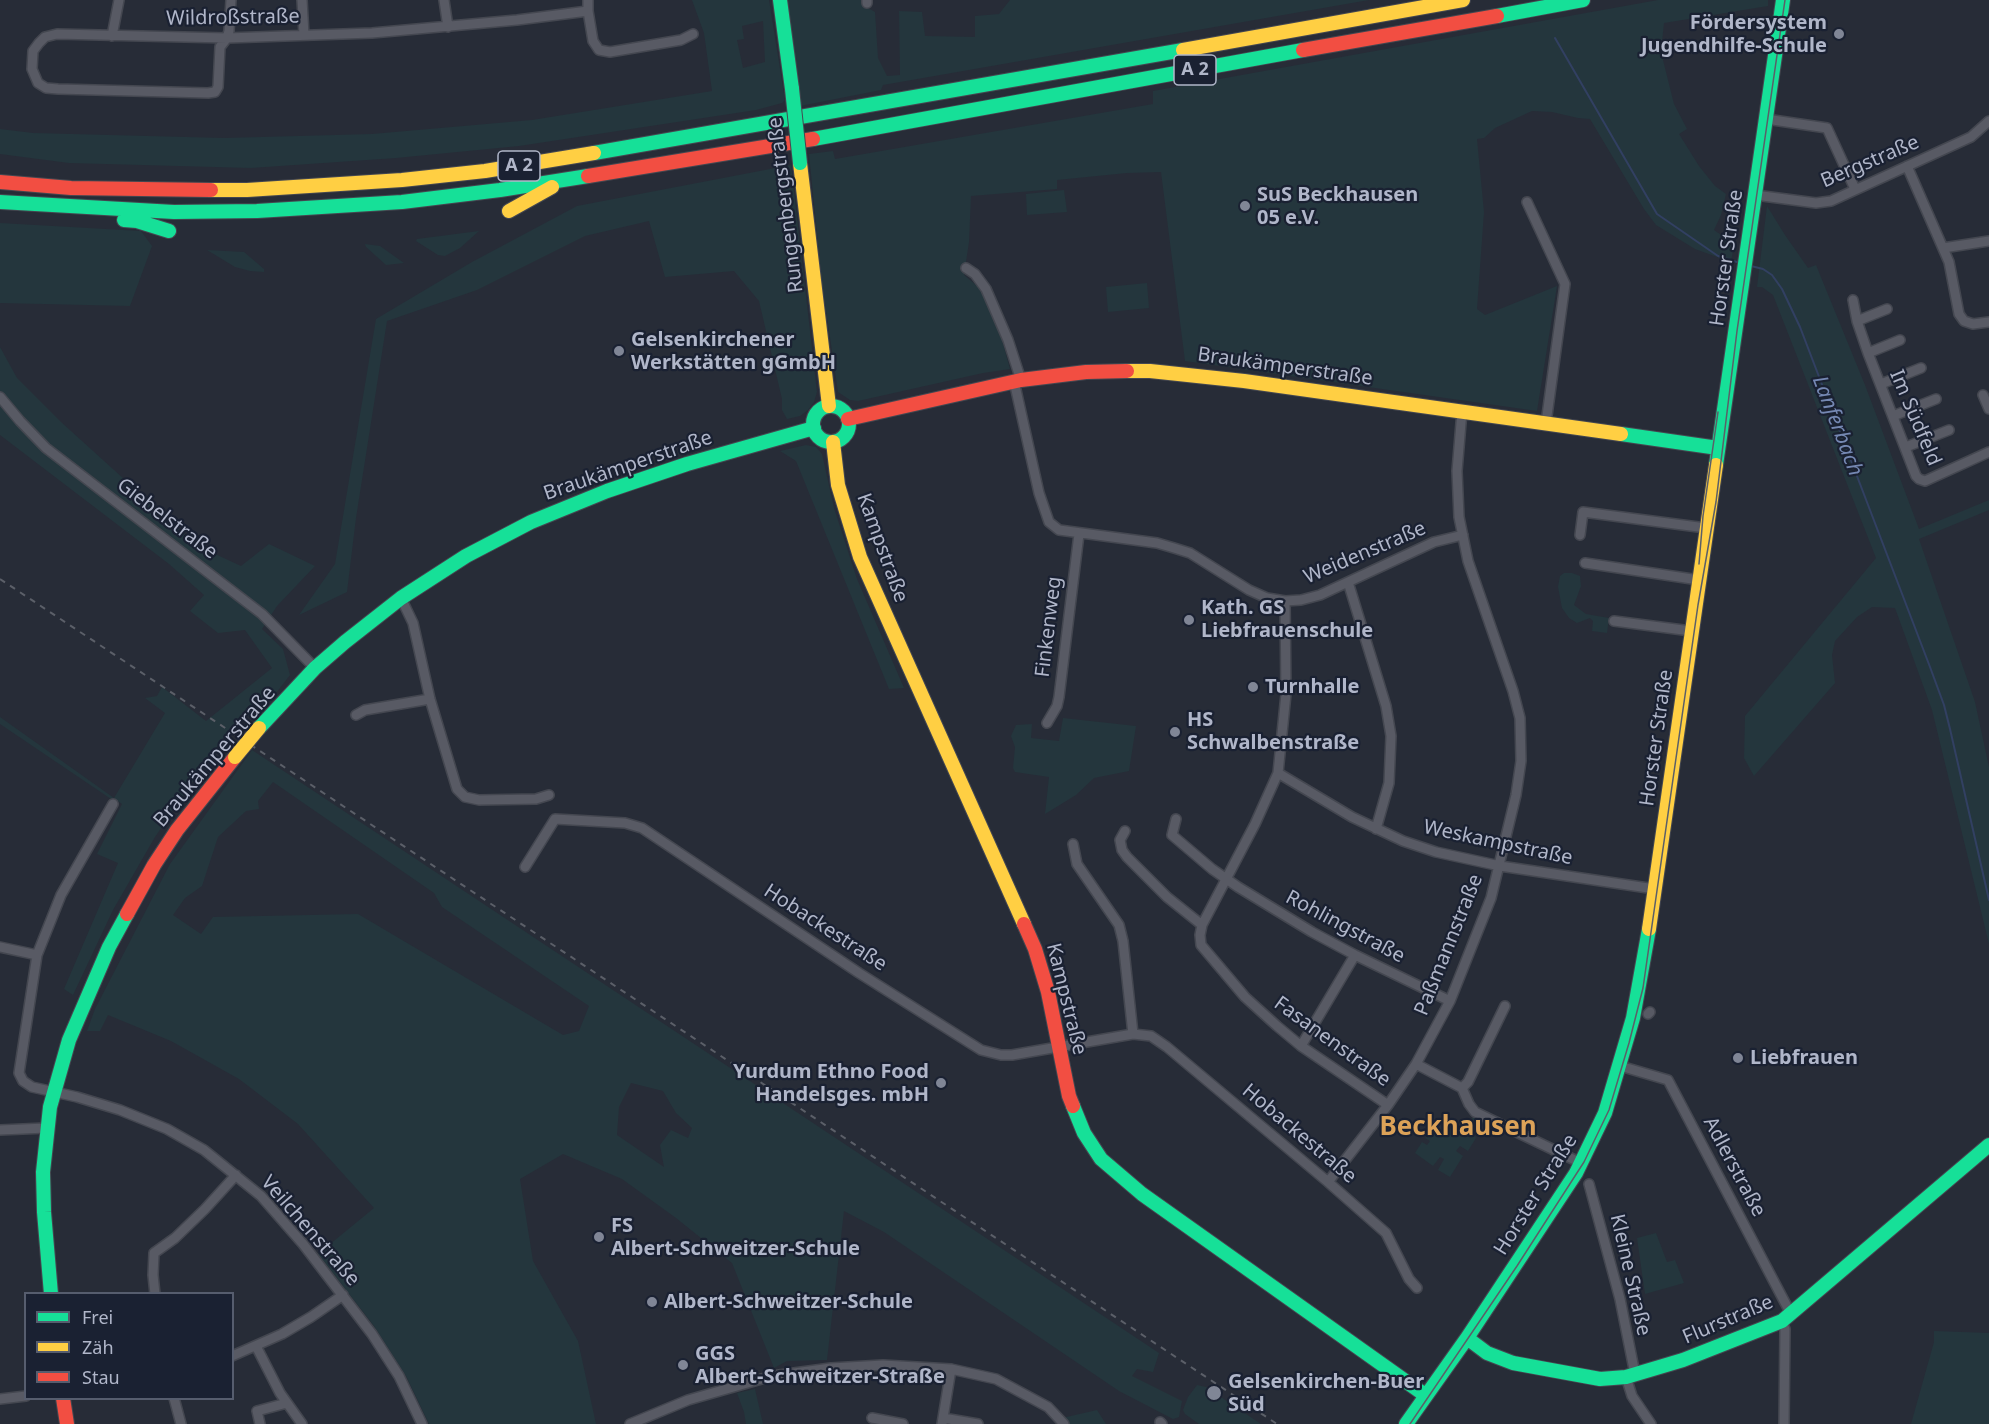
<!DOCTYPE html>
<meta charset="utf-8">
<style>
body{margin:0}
#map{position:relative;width:1989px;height:1424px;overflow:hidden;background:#272c37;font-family:"Noto Sans",sans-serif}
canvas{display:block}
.legend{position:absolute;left:24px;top:1292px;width:210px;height:108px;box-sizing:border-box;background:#1a2132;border:2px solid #565d6e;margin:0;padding:8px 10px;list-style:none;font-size:18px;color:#b0b6c9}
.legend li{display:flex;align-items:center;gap:12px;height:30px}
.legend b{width:30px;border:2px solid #565d6e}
</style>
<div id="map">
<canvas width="1989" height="1424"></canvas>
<ul class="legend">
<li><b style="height:8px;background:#16e098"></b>Frei</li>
<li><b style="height:8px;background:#ffcf43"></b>Zäh</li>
<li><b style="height:8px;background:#f24e42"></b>Stau</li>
</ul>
</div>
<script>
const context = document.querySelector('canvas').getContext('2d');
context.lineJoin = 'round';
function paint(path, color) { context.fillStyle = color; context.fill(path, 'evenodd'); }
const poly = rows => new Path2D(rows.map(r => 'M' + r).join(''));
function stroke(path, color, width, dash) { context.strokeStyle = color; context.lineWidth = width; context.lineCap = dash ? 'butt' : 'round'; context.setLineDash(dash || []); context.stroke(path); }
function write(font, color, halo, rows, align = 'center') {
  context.font = font + ' "Noto Sans",sans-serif'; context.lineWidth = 4.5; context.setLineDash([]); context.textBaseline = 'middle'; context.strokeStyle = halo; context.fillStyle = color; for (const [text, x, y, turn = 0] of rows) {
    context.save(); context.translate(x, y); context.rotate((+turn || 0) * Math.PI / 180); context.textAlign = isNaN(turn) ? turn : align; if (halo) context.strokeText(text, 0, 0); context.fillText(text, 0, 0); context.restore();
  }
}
const green = poly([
 [692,0,769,0,785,100,782,103,756,110,519,146,396,158,251,168,69,163,0,154,0,129,33,133,224,138,372,134,532,120,712,91,704,33],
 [763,21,765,62,743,68,737,40,744,39,742,26],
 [783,0,865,0,863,5,875,12,878,58,887,76,900,75,899,11,922,12,925,36,975,37,975,16,999,14,1010,0,1369,0,883,85,881,90,800,106],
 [1658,0,1768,0,1768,6,1664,23,1661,52,1674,104,1687,129,1679,134,1699,166,1715,186,1726,194,1721,215,1714,230,1734,244,1731,262,1695,249,1656,225,1644,209,1590,119,1578,118,1552,112,1532,111,1495,128,1484,138,1477,139,1484,212,1477,309,1485,315,1557,286,1537,411,1185,361,1161,172,1127,173,1057,180,1057,189,971,196,969,242,964,275,983,291,1002,340,1010,369,983,373,858,401,850,400,838,392,822,283,809,154,833,151,835,159,1153,104,1153,91],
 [791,165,817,392,814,402,808,410,800,416,787,419,782,410,782,399,759,301,734,271,665,277,649,221,585,236,477,290,387,321,356,518,347,592,299,615,335,564,376,319,472,262,577,206],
 [1064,190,1067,212,1027,215,1026,194],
 [1767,206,1785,235,1808,268,1816,265,1865,385,1919,529,1989,500,1989,510,1919,539,1975,702,1989,767,1989,944,1932,710,1895,608,1872,607,1857,617,1835,641,1832,655,1835,683,1754,776,1744,758,1745,716,1876,558,1773,295,1762,287,1757,287],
 [0,223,141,231,152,246,130,306,0,303],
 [479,231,460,248,445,256,438,255,416,241,417,239],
 [365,244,380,246,404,263,386,265,366,247],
 [207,250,244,252,264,269,264,272,250,271,235,267],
 [1147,283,1149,308,1108,312,1106,287],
 [0,347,17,378,61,422,198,546,241,566,269,544,315,566,277,606,262,629,283,649,290,675,256,719,243,714,213,752,155,837,113,910,73,995,64,989,118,863,97,854,122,804,114,798,111,799,0,724,0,717,114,798,165,713,145,698,157,696,162,687,206,721,272,668,245,630,218,633,190,611,204,595,169,564,0,435],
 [806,445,816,447,822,454,834,508,857,579,904,688,889,689,796,461,780,451],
 [1564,573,1572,573,1580,576,1581,586,1574,605,1586,614,1609,618,1607,633,1592,631,1593,621,1590,618,1577,623,1569,618,1562,608,1558,587,1560,576],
 [1063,718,1136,726,1129,771,1094,778,1076,795,1045,814,1049,777,1015,772,1013,768,1015,747,1011,736,1016,725,1032,724,1031,738,1059,741],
 [252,750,1159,1353,1153,1372,1137,1369,1132,1376,1182,1401,1179,1417,1173,1419,1119,1391,884,1232,844,1211,827,1360,787,1361,774,1368,732,1263,676,1218,622,1179,563,1154,520,1179,533,1261,578,1341,596,1424,429,1424,406,1376,374,1326,318,1254,374,1208,298,1124,239,1079,171,1041,108,1015,100,1031,87,1031,95,1009,170,864],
 [273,782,434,893,442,907,589,1006,579,1031,563,1035,358,914,213,917,201,934,173,915,185,898,202,886,218,837,246,811,259,809,258,801],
 [631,1083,663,1091,676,1113,692,1128,688,1138,671,1130,660,1145,664,1167,617,1135,619,1107],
 [1477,1117,1488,1122,1465,1130,1467,1135,1474,1134,1476,1138,1468,1151,1460,1146,1456,1151,1463,1156,1450,1177,1438,1170,1444,1159,1440,1157,1433,1166,1415,1153,1422,1142,1427,1145,1430,1141,1425,1138,1432,1132,1468,1126,1474,1124,1472,1118],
 [1656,1233,1667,1262,1675,1260,1684,1283,1645,1294,1637,1238],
 [1934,1331,1989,1333,1989,1424,1911,1424,1934,1342],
 [1197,1385,1206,1387,1261,1424,1199,1424,1185,1414,1183,1410,1188,1397],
 [755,1389,763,1424,746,1424,744,1412,737,1393],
 [1097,1410,1106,1424,1066,1424,1062,1418]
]);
const stream = poly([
 [1555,38,1657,214,1718,256,1740,263],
 [1751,266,1763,269,1772,275,1782,289,1800,327,1930,667,1944,705,1950,729,1989,900]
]);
const street = poly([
 [231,0,229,31,227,38,220,47,218,87,215,92,208,93,58,89,46,88,38,83,32,69,33,51,39,43,45,37,57,34,227,38,372,33,517,20,588,11,588,0],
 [302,0,304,35],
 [444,0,448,27],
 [867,0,867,3],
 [588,11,593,41,599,50,610,52,681,40,693,34],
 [112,36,119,0],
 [1766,119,1827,128,1855,189],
 [1907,166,1949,262,1959,314,1964,321,1973,324,1989,322],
 [1755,195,1816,203,1831,201,1971,137,1989,121],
 [1527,202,1565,284,1546,423],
 [1943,248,1989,241],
 [966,268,975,274,986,289,1008,340,1021,380],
 [1853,300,1857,321,1868,353,1916,476,1919,479,1925,481,1989,452],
 [1857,321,1887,309],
 [1868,353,1900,340],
 [1014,381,1039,493,1049,522,1059,530,1157,543,1174,548,1190,553,1249,590,1267,598,1285,601,1301,600,1320,595,1434,542,1463,535],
 [1881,384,1921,368],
 [1983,395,1989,409],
 [0,397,20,421,46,448,262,614,315,668],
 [1893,416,1936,399],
 [1906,447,1949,430],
 [1580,535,1583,512,1706,528],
 [1585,563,1699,580],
 [1348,582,1386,706,1391,736,1389,783,1376,829],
 [401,598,413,623,430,699,457,789,465,797,479,800,536,799,549,795],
 [1285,601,1286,694,1278,773,1255,824,1202,925,1200,935,1201,945,1245,997,1277,1026,1301,1046,1388,1105],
 [1614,621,1691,631],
 [356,715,365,710,430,699],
 [1047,723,1057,706,1059,697,1079,534],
 [1278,773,1352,817,1403,841,1436,852,1500,866,1655,889],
 [113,804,61,895,37,955,19,1073,23,1081,32,1087,77,1097,120,1110,167,1129,204,1150,261,1196,303,1244,372,1334,399,1376,422,1424],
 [1176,819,1172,835,1212,869,1238,887,1312,932,1355,955,1450,1001],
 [1125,831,1120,840,1122,850,1127,857,1167,897,1202,925],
 [1073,844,1077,864,1119,925,1123,941,1133,1034],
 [525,867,555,819,625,823,642,828,859,973,981,1050,1001,1055,1012,1055,1133,1034,1151,1036,1167,1047,1328,1182,1386,1233,1409,1279,1417,1288],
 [0,947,37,955],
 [1648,1014,1650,1012],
 [1301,1046,1355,955],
 [1416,1064,1462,1088,1468,1082,1505,1006],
 [1620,1066,1668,1080,1791,1314],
 [1462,1088,1469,1104,1475,1112,1581,1163],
 [0,1130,46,1128],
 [1328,1182,1388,1105,1416,1064,1450,1001,1491,898,1516,795,1521,761,1520,718,1513,691,1468,561,1459,517,1457,471,1462,411],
 [1589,1184,1620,1299,1635,1374],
 [155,1294,153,1275,154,1253,175,1238,205,1209,236,1175],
 [1782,1321,1785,1329,1784,1424],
 [256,1346,280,1393,302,1424],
 [232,1356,282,1334,311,1317,343,1295],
 [1626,1377,1632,1396,1651,1424],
 [174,1398,181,1424],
 [0,1399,26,1396],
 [872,1418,903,1424],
 [943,1418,978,1424],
 [1160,1422,1162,1424],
 [260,1424,257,1411,287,1403],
 [630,1424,688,1400,772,1376,831,1368,883,1365,951,1369,996,1379,1048,1407,1064,1424],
 [942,1424,951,1369]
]);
const fast = poly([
 [780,0,792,89],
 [1497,16,1583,0],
 [813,139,1303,50],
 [594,153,1183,50],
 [0,202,174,212,257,211,402,202,500,190,588,176],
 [124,220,137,221,169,231],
 '813 424a18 18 0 1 1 36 0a18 18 0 1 1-36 0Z',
 [1621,434,1718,448],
 [1716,465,1783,0],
 [259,728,315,668,345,642,401,598,466,556,531,522,607,491,687,464,814,428],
 [1073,1106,1084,1133,1101,1159,1142,1194,1425,1395],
 [51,1294,44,1212,43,1172,50,1107,69,1040,109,947,127,914],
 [1467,1338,1487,1353,1513,1363,1600,1379,1626,1377,1683,1360,1782,1321,1989,1145],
 [1406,1424,1467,1338,1576,1173,1605,1113,1633,1018,1649,929]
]);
const slow = poly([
 [1183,50,1463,0],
 [800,163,829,406],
 [211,190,247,190,402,180,485,171,594,153],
 [509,211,552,187],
 [1127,371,1150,371,1244,381,1621,434],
 [833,442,838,485,860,557,1024,924],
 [1649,929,1716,465]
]);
const jam = poly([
 [1303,50,1497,16],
 [588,176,813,139],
 [0,182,71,188,211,190],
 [848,419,1021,380,1086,372,1127,371],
 [127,914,154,865,177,830,235,757],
 [1024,924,1035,949,1048,992,1069,1096,1073,1106],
 [63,1398,67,1424]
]);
const tram = poly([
 [1699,564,1703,516,1718,412],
 [1410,1424,1517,1266,1584,1162,1609,1110,1629,1043,1643,988,1698,605,1716,502,1737,331,1785,0]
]);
const rail = poly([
 [0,579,1277,1424]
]);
const fastBridge = poly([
 [792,89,800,163]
]);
const slowBridge = poly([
 [235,757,259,728]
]);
const markers = [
 [1839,34,6,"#808696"],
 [1245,206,6,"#808696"],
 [619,351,6,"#808696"],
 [1189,620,6,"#808696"],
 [1253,687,6,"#808696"],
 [1175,732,6,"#808696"],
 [1738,1058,6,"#808696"],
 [941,1083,6,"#808696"],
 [599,1237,6,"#808696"],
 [652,1302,6,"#808696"],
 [683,1365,6,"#808696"],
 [1214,1393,8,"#808696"]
];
const shields = [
 [1195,70,42],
 [519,166,42]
];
const shieldNames = [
 ["A 2",1195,70],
 ["A 2",519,166]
];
const streetNames = [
 ["Wildroßstraße",233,18,-1],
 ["Bergstraße",1870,162,-23],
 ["Rungenbergstraße",786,205,-97],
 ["Horster Straße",1727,258,-82],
 ["Braukämperstraße",1285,367,8],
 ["Im Südfeld",1915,418,67],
 ["Braukämperstraße",628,466,-19],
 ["Giebelstraße",167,519,37],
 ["Kampstraße",882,548,70],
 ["Weidenstraße",1365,553,-23],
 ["Finkenweg",1049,627,-83],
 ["Horster Straße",1657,738,-82],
 ["Braukämperstraße",215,757,-50],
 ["Weskampstraße",1498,843,12],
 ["Rohlingstraße",1345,927,28],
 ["Hobackestraße",825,928,33],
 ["Paßmannstraße",1449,945,-68],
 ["Kampstraße",1066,999,76],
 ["Fasanenstraße",1332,1042,36],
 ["Hobackestraße",1299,1134,40],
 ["Adlerstraße",1734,1167,62],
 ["Horster Straße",1536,1195,-58],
 ["Veilchenstraße",310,1231,49],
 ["Kleine Straße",1630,1275,77],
 ["Flurstraße",1728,1320,-23]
];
const poiNames = [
 ["Fördersystem",1827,23,"right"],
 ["Jugendhilfe-Schule",1827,46,"right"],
 ["SuS Beckhausen",1257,195],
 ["05 e.V.",1257,218],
 ["Gelsenkirchener",631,340],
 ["Werkstätten gGmbH",631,363],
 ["Kath. GS",1201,608],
 ["Liebfrauenschule",1201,631],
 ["Turnhalle",1265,687],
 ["HS",1187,720],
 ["Schwalbenstraße",1187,743],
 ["Liebfrauen",1750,1058],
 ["Yurdum Ethno Food",929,1072,"right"],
 ["Handelsges. mbH",929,1095,"right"],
 ["FS",611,1226],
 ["Albert-Schweitzer-Schule",611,1249],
 ["Albert-Schweitzer-Schule",664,1302],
 ["GGS",695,1354],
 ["Albert-Schweitzer-Straße",695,1377],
 ["Gelsenkirchen-Buer",1228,1382],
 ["Süd",1228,1405]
];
const waterNames = [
 ["Lanferbach",1837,426,69]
];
const districtNames = [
 ["Beckhausen",1458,1128]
];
paint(green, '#24363d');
stroke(stream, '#324062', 2);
stroke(street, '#444750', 12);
stroke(fast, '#444750', 16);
stroke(slow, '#444750', 16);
stroke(jam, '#444750', 16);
stroke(street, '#585a64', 9);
stroke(fast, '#16e098', 14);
stroke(slow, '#ffcf43', 14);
stroke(jam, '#f24e42', 14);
stroke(tram, '#5b5f68', 1.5);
stroke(rail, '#5b5f68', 2, [6, 6]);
stroke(fastBridge, '#444750', 16, []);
stroke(slowBridge, '#444750', 16, []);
stroke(fastBridge, '#16e098', 14);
stroke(slowBridge, '#ffcf43', 14);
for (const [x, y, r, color] of markers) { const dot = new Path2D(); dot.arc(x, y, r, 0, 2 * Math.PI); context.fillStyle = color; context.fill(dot); stroke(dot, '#1a2132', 2); }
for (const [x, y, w] of shields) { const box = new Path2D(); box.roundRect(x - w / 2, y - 15, w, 30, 4.5); context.fillStyle = '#1a2132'; context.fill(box); stroke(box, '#b0b6c9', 1.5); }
write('bold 18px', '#b0b6c9', null, shieldNames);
write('20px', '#b0b6c9', '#1a2132', streetNames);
write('bold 20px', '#b0b6c9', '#1a2132', poiNames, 'left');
write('italic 21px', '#7588b3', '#1a2132', waterNames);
write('bold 26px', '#dca258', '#1a2132', districtNames);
</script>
